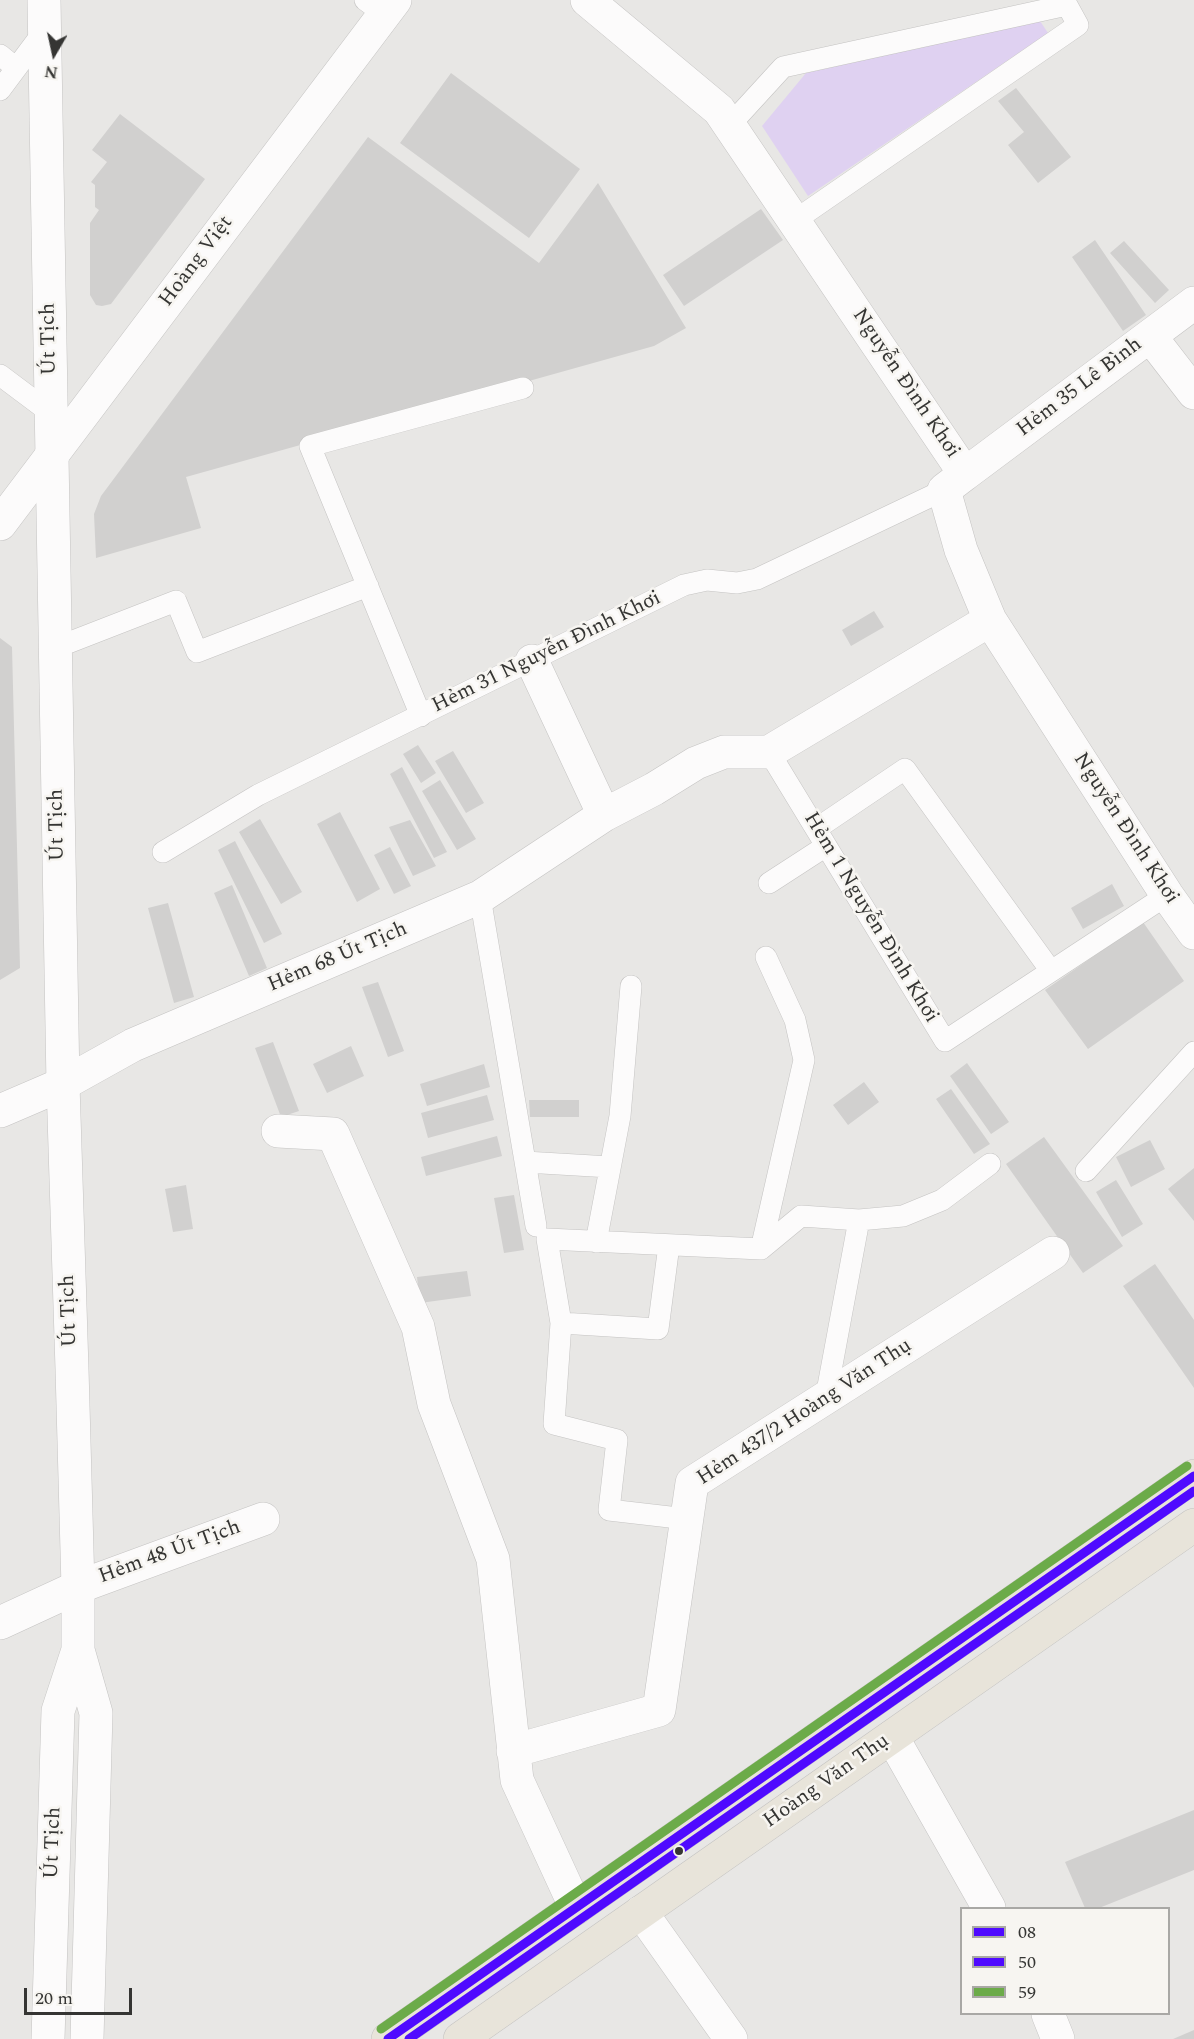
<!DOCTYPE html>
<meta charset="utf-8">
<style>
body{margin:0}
#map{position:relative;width:1194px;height:2039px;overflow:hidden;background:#e8e7e5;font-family:Spectral,serif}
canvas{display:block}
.legend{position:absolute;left:960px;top:1907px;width:210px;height:108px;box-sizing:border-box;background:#f7f5f1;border:2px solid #a9a8a5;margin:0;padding:8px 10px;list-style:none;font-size:18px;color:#353533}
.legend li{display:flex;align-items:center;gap:12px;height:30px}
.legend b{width:30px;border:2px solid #a9a8a5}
.north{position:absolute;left:24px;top:24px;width:60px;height:60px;-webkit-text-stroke:4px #f7f5f1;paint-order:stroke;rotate:189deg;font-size:16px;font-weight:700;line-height:24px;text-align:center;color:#353533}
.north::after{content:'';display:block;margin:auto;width:21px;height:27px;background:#353533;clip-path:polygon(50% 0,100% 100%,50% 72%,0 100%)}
.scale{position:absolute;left:24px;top:1988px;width:108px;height:27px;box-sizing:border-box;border:3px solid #353533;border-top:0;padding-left:8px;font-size:18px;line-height:21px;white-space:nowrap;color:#353533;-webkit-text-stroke:4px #f7f5f1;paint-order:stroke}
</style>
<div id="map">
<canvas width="1194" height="2039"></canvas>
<ul class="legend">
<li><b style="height:8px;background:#4f0aff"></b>08</li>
<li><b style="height:8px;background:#4f0aff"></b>50</li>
<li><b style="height:8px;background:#6cab49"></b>59</li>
</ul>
<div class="north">N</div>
<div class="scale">20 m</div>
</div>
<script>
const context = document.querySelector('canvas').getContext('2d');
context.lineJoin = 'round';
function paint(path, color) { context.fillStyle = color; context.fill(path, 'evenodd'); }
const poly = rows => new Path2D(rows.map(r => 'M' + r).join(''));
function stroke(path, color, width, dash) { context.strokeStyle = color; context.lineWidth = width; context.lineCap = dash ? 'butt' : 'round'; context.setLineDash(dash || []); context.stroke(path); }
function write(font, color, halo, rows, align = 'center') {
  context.font = font + ' Spectral,serif'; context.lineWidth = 5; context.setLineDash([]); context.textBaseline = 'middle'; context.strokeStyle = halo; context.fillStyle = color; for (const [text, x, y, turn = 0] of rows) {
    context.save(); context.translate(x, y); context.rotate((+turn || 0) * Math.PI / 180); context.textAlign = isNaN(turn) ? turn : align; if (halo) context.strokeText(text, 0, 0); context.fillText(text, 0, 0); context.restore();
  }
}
const green = poly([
 [1040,21,1048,33,808,196,762,126,806,73]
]);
const building = poly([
 [451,73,580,169,529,238,400,143],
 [1016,88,1071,157,1038,183,1008,145,1024,132,998,101],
 [120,114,205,179,111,304,102,306,96,305,90,295,90,223,99,210,95,207,95,185,91,182,107,162,92,150],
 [368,137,539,263,598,183,686,328,654,346,186,477,201,528,96,558,94,514,101,496],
 [761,209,783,240,684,306,663,275],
 [1095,240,1146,315,1123,331,1072,257],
 [1124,241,1169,290,1155,303,1110,253],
 [874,611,884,627,851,646,842,630],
 [0,638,12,647,20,968,0,980],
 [418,745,436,773,421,783,403,754],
 [453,751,484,803,466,813,435,761],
 [402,767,447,852,434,858,390,774],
 [440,780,476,839,457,850,422,791],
 [340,812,380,889,357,902,317,824],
 [260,819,302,892,281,904,239,832],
 [410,820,436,866,413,876,389,827],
 [235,841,282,934,264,943,218,850],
 [390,847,411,886,394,894,374,855],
 [1112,884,1124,906,1083,929,1071,908],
 [232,885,267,968,249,976,214,893],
 [168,903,194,997,174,1003,148,908],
 [1143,922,1184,981,1088,1049,1045,990],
 [378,982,404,1051,388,1057,362,987],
 [273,1042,299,1111,281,1117,255,1048],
 [351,1046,364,1076,327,1093,313,1064],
 [967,1063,1009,1122,991,1134,950,1076],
 [484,1064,490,1087,427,1106,420,1084],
 [864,1082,879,1102,848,1125,833,1105],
 [951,1089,990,1144,974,1154,936,1099],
 [487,1095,494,1120,428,1138,421,1113],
 [529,1100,579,1100,579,1117,530,1117],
 [497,1136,502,1156,426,1176,421,1157],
 [1044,1137,1123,1246,1083,1273,1006,1164],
 [1150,1140,1165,1169,1131,1187,1116,1157],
 [1194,1168,1194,1221,1168,1189],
 [1116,1180,1143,1224,1122,1237,1096,1192],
 [186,1185,193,1229,173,1232,165,1189],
 [514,1195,524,1250,504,1253,494,1198],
 [1155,1264,1194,1320,1194,1388,1123,1286],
 [467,1271,471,1296,420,1303,417,1277],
 [1194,1810,1194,1870,1099,1908,1085,1908,1065,1862],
 [1194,2030,1194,2039,1173,2039]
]);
const service = poly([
 [365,0,384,14],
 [0,55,16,68],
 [0,90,44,31],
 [729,126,783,67,1067,5,1078,25,794,221],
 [0,375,52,414],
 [55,648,176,601,197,652,368,586],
 [421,716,310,446,523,388],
 [769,752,945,1041,1167,895],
 [816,829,905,769,1051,971],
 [163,852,258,795,684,585,707,580,737,583,757,579,944,490],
 [769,883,826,846],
 [480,897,536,1226],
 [525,1162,610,1167],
 [1086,1171,1194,1052],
 [596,1242,620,1116,631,986],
 [761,1249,804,1060,795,1020,766,957],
 [561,1323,658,1329,669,1245],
 [826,1397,859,1220],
 [687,1519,609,1510,617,1440,554,1424,561,1323,547,1239,761,1249,801,1216,859,1220,903,1216,942,1200,990,1164]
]);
const minor = poly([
 [587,0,719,110,965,474,944,490,961,550,990,620,1167,895,1194,933],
 [1150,336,1194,393],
 [965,474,1194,303],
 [0,524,395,0],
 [532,661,604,815],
 [0,1111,63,1084,133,1045,480,897,604,815,654,789,696,763,724,752,769,752,990,620],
 [278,1131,333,1134,418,1327,434,1404,493,1559,517,1780,576,1908],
 [0,1623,78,1587,263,1519],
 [892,1737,989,1908],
 [513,1751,659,1710,692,1483,1053,1253],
 [641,1912,731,2039],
 [1048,2014,1058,2039]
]);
const tertiary = poly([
 [44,0,63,1084,72,1369,78,1587,78,1650,96,1713,87,2039],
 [48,2039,58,1711,78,1650]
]);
const primary = poly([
 [388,2039,1194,1476],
 [460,2039,1194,1525]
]);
const bus1 = poly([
 [388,2039,1194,1476]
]);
const bus2 = poly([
 [409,2039,1194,1491]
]);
const bus3 = poly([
 [381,2029,1187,1466]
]);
const markers = [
 [679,1851,5,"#353533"]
];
const streetNames = [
 ["Hoàng Việt",197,262,-53],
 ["Út Tịch",50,339,-91],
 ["Nguyễn Đình Khơi",905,384,56],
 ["Hẻm 35 Lê Bình",1080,388,-37],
 ["Hẻm 31 Nguyễn Đình Khơi",547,653,-26],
 ["Út Tịch",58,825,-91],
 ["Nguyễn Đình Khơi",1125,829,57],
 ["Hẻm 1 Nguyễn Đình Khơi",870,918,59],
 ["Hẻm 68 Út Tịch",338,958,-23],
 ["Út Tịch",70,1311,-92],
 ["Hẻm 437/2 Hoàng Văn Thụ",805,1413,-33],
 ["Hẻm 48 Út Tịch",170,1553,-20],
 ["Hoàng Văn Thụ",827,1782,-35],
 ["Út Tịch",54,1843,-88]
];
paint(green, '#dfd1f1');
paint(building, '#d1d0cf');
stroke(service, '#c4c3c2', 22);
stroke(minor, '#c4c3c2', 34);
stroke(tertiary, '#c4c3c2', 34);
stroke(primary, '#c3c2c1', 34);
stroke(service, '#fcfbfb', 21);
stroke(minor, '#fcfbfb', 33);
stroke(tertiary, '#fcfbfb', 33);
stroke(primary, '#e8e4da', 33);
stroke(bus1, '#4f0aff', 9);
stroke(bus2, '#4f0aff', 9);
stroke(bus3, '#6cab49', 9);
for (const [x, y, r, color] of markers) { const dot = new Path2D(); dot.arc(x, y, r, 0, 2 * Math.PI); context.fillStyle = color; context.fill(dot); stroke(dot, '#f7f5f1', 2); }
write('21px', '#353533', '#f7f5f1', streetNames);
</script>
